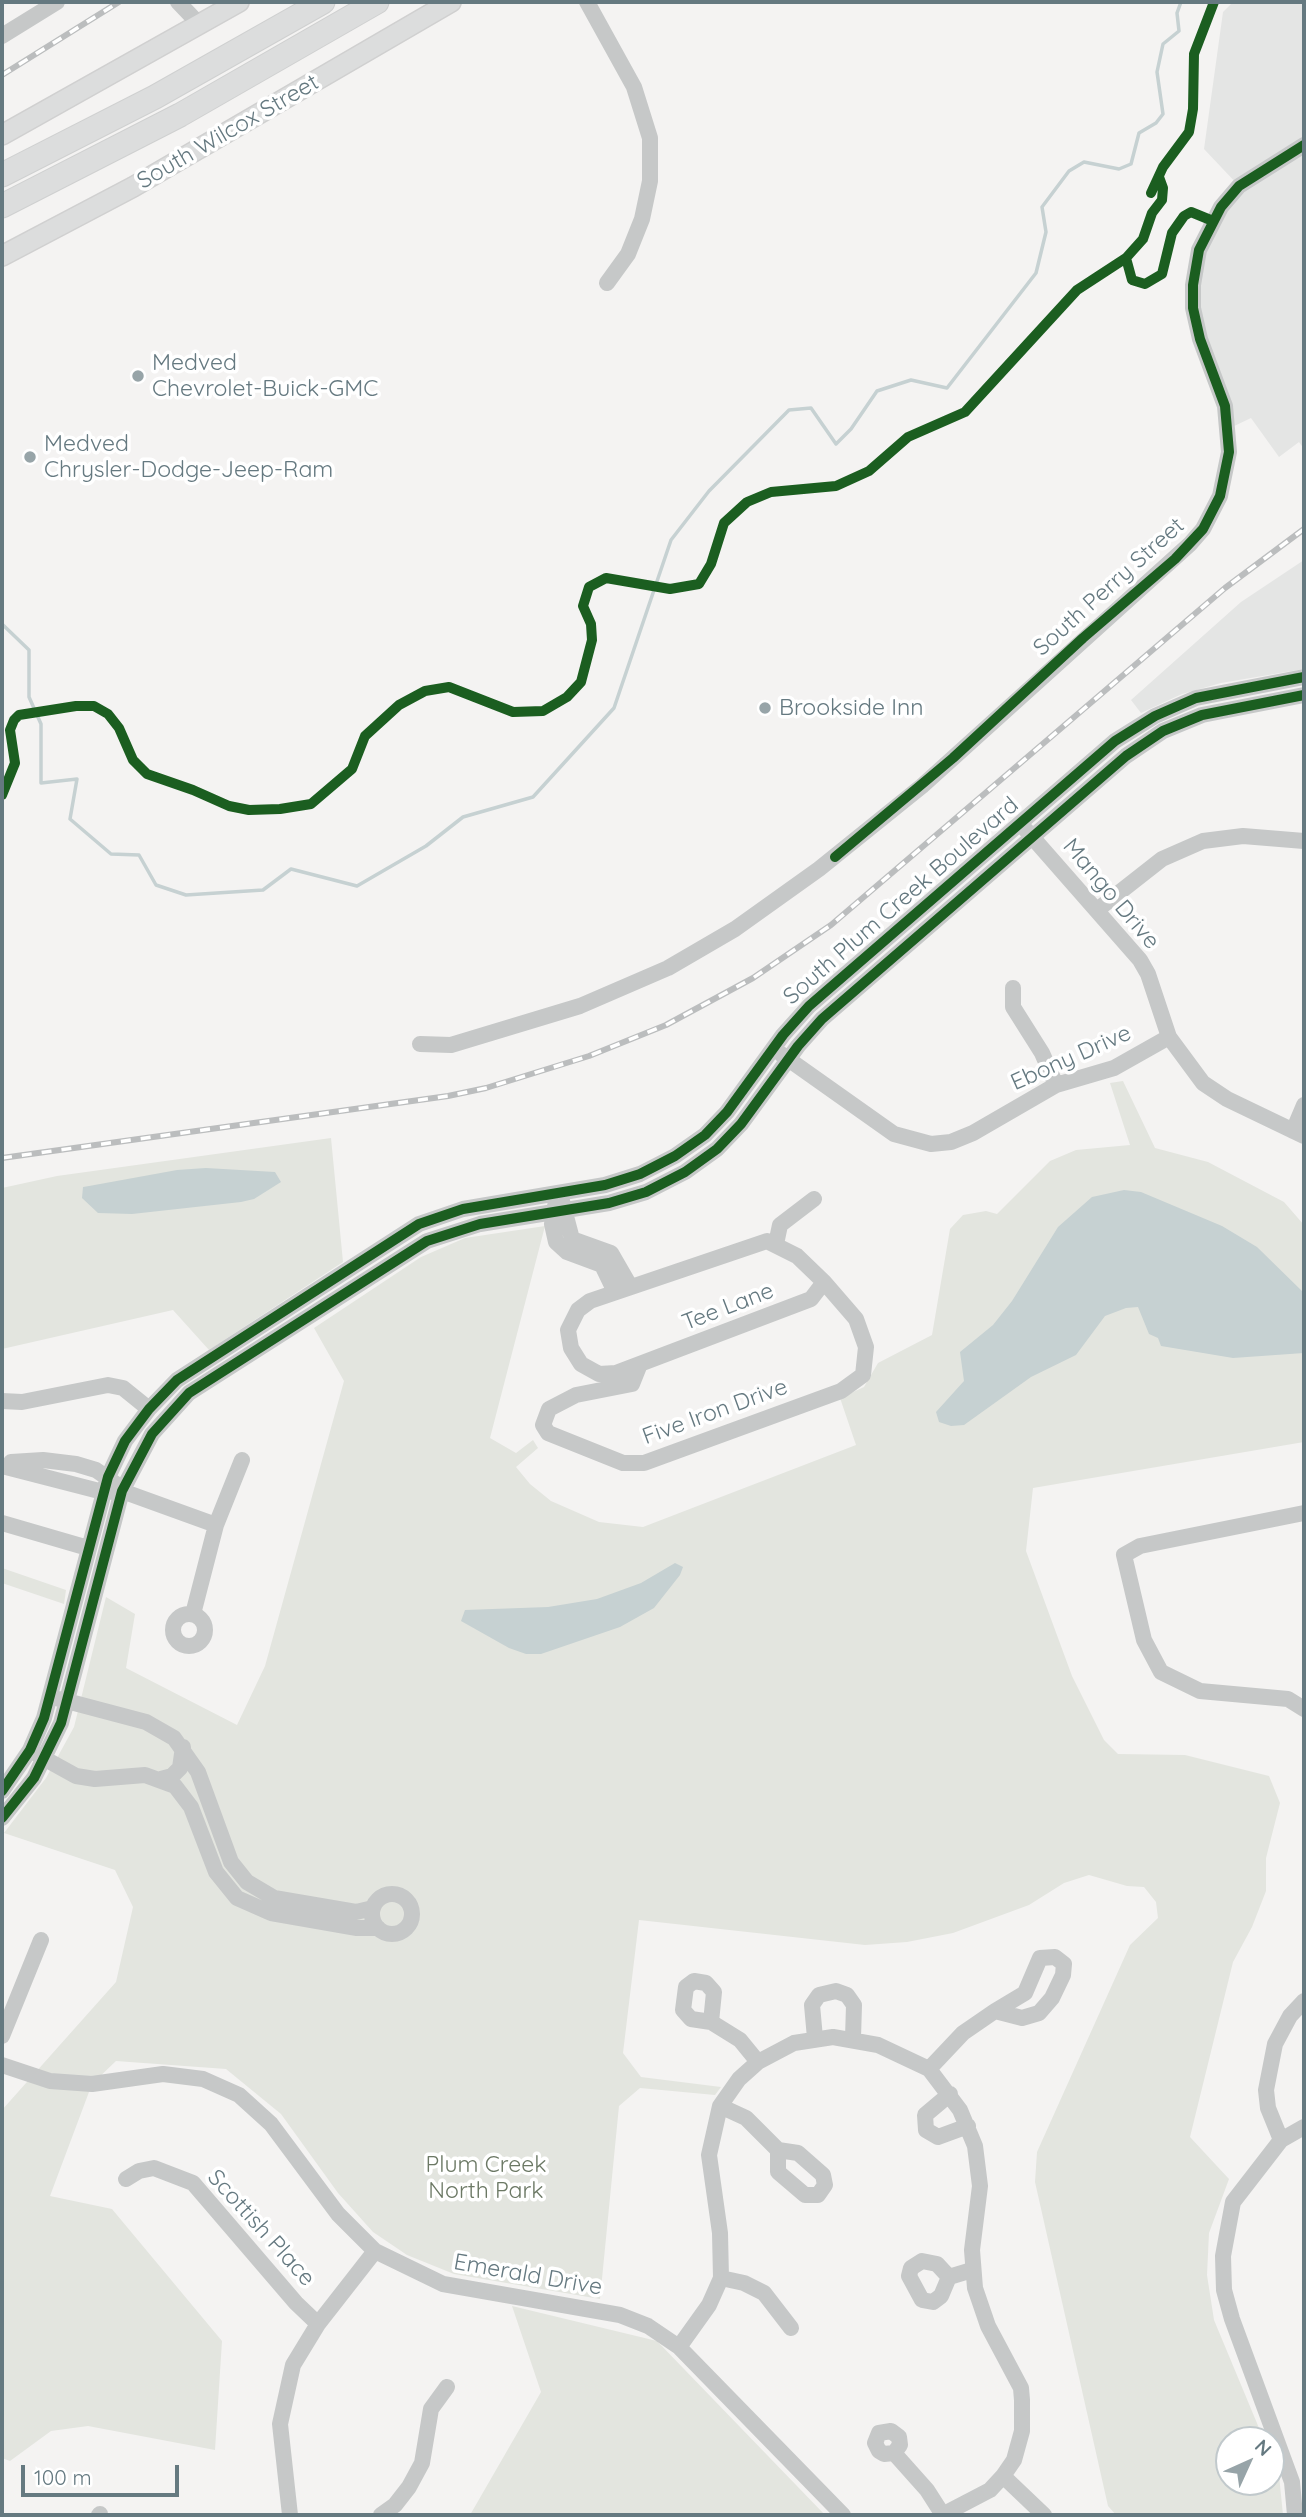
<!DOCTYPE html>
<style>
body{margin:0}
#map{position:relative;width:1306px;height:2517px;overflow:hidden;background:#f4f3f2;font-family:Quicksand,sans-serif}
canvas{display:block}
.frame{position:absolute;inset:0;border:4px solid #657980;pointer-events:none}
.north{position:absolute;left:1215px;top:2426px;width:70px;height:70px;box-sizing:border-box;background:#fff;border:2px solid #c1c9cc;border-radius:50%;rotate:45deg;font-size:19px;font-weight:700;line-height:28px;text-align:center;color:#657980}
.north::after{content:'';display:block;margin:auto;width:24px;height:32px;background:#97a4a8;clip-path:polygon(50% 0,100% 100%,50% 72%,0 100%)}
.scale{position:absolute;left:21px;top:2465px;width:158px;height:32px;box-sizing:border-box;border:4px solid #657980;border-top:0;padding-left:9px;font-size:21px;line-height:24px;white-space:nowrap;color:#657980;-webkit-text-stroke:5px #fff;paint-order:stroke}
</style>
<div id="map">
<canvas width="1306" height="2517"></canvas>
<div class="frame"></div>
<div class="north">N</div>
<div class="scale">100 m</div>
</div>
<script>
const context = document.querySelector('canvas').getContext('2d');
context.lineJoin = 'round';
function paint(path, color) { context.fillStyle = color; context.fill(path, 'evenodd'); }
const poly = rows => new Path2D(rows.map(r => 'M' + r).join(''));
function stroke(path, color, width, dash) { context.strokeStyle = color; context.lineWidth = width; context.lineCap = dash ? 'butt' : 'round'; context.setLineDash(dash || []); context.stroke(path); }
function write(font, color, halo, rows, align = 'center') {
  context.font = font + ' Quicksand,sans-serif'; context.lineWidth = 7; context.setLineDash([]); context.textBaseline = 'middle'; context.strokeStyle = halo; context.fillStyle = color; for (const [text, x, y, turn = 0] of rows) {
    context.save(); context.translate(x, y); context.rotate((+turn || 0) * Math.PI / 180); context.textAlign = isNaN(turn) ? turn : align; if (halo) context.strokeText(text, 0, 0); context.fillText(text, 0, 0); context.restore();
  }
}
const built = poly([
 [1233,2,1304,2,1304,449,1299,442,1279,457,1251,418,1228,429,1200,339,1195,267,1239,186,1204,149,1223,12],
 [1304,560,1304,669,1221,683,1182,694,1141,713,1131,700,1241,602]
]);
const green = poly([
 [1123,1081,1155,1148,1208,1162,1284,1202,1304,1225,1304,1442,1033,1488,1026,1551,1072,1676,1104,1740,1118,1754,1185,1755,1269,1776,1280,1803,1266,1858,1266,1891,1252,1927,1233,1962,1190,2137,1229,2179,1209,2233,1207,2275,1214,2320,1264,2440,1229,2440,1229,2482,1271,2482,1271,2457,1279,2475,1283,2515,1116,2515,1108,2506,1035,2182,1037,2152,1130,1945,1158,1918,1156,1902,1144,1887,1127,1886,1089,1875,1064,1883,1029,1905,953,1933,907,1942,865,1945,639,1920,623,2053,641,2077,721,2087,715,2095,640,2088,619,2106,600,2299,454,2274,407,2255,373,2232,338,2193,281,2114,226,2069,116,2061,92,2084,50,2196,112,2209,222,2341,215,2450,88,2426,51,2431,10,2461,2,2458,2,2110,116,1982,133,1907,115,1870,4,1833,46,1778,74,1727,106,1597,135,1614,126,1668,237,1725,265,1666,344,1381,314,1328,421,1257,465,1238,545,1226,490,1438,516,1453,533,1440,538,1448,516,1467,530,1484,551,1501,599,1522,643,1527,856,1445,840,1398,864,1387,878,1363,932,1335,950,1229,963,1215,986,1211,997,1214,1050,1161,1076,1150,1130,1145,1110,1083],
 [331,1138,343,1262,209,1350,173,1310,2,1349,2,1188,57,1176],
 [2,1568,66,1590,64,1604,2,1583],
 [512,2306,657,2341,825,2515,470,2515,541,2392]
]);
const water = poly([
 [206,1168,275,1172,281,1182,254,1199,241,1202,132,1214,98,1213,82,1198,83,1187,89,1186,177,1170],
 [1124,1190,1141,1192,1222,1226,1257,1247,1304,1293,1304,1353,1233,1358,1161,1346,1158,1338,1149,1334,1138,1307,1126,1308,1105,1316,1076,1355,1031,1377,964,1425,951,1426,939,1422,936,1412,964,1381,960,1352,993,1325,1012,1301,1058,1227,1092,1197],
 [675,1563,683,1567,680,1575,654,1608,620,1627,541,1654,526,1654,509,1648,461,1621,465,1610,548,1607,597,1599,641,1583]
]);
const stream = poly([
 [2,624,29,650,29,697,41,724,41,783,77,779,70,819,111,854,139,855,156,885,186,895,263,890,291,869,357,886,426,846,463,817,533,797,614,708,671,540,709,491,789,410,811,408,836,444,851,429,877,391,911,380,947,388,1036,273,1046,232,1042,207,1069,171,1084,162,1119,169,1131,164,1139,133,1156,123,1163,114,1157,72,1163,44,1179,31,1177,13,1181,2]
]);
const minor = poly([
 [178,2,200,25],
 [587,2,634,87,650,138,650,181,642,219,628,254,607,283],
 [2,36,57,2],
 [1026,830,1140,960,1148,974,1169,1037,1203,1083,1227,1099,1304,1136],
 [1097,910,1162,859,1203,841,1243,836,1304,841],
 [1013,988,1013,1007,1042,1053,1056,1085],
 [420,1044,451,1045,580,1006,668,968,735,929,819,869,922,786,1190,544,1203,529,1220,496,1229,452,1225,406,1200,339,1193,308,1193,285,1199,250,1221,207,1239,186,1304,145],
 [781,1054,894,1134,931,1144,951,1142,973,1133,1056,1085,1114,1068,1169,1037],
 [1293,1131,1304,1105],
 [562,1201,572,1239,611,1253,630,1286],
 [555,1206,552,1224,556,1242,567,1252,602,1265,615,1292],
 [776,1244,780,1225,814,1199],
 [640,1364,632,1384,576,1395,549,1409,543,1425,548,1433,623,1463,644,1463,841,1391,863,1375,866,1347,856,1319,824,1282,797,1256,767,1241,590,1301,578,1310,568,1330,571,1348,581,1364,599,1374,616,1373,811,1299,824,1282],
 [2,1401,22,1402,108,1385,123,1388,149,1409],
 [11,1462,43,1460,76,1464,96,1470,116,1484],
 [2,1466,103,1492,122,1491,216,1525],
 [1304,1513,1140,1546,1124,1555,1144,1640,1161,1672,1200,1691,1288,1699,1304,1709],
 [2,1523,88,1548],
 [193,1614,216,1525,242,1460],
 '173 1630a16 16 0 1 1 32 0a16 16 0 1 1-32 0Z',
 [59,1699,146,1722,174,1738,198,1772,231,1862,247,1882,274,1898,356,1912,373,1908],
 [38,1755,76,1776,95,1779,145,1775,175,1786,191,1807,216,1872,237,1898,271,1913,357,1928,378,1928],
 [161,1779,172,1776,180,1768,183,1747],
 [2,1791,30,1750,44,1718,108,1477,125,1441,149,1409,177,1380,419,1224,463,1209,605,1185,640,1174,675,1156,705,1135,727,1112,783,1035,809,1006,1115,741,1155,716,1196,698,1304,677],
 [2,1818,34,1778,61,1723,122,1491,152,1434,189,1393,427,1241,480,1224,609,1203,646,1192,685,1172,717,1149,741,1124,798,1046,822,1019,1126,756,1163,731,1202,715,1304,695],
 '372 1914a20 20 0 1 1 40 0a20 20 0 1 1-40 0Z',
 [711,2022,691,2019,683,2010,686,1987,694,1981,706,1983,714,1992,711,2022,740,2040,758,2062],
 [2,2036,41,1940],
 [815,2038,812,2005,819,1995,836,1991,847,1995,854,2005,853,2038],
 [2,2065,50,2081,92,2084,163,2074,203,2079,239,2095,271,2124,338,2214,375,2251,443,2284,620,2315,648,2326,679,2347,843,2515],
 [929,2069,963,2033,995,2011,1022,2018,1039,2013,1052,1998,1063,1975,1064,1964,1055,1957,1040,1958,1025,1993,995,2011],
 [950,2094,925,2115,926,2130,938,2137,968,2126],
 [720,2106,746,2118,778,2150,778,2172,805,2195,818,2195,825,2185,823,2175,798,2153,778,2150],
 [1281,2140,1268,2108,1266,2090,1275,2044,1290,2016,1304,2001],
 [126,2179,139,2171,154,2168,193,2183,296,2303,318,2324],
 [949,2277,941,2296,933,2302,922,2300,909,2276,911,2268,922,2261,937,2264,949,2277,972,2270],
 [721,2278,744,2283,764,2293,791,2328],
 [679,2347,709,2305,721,2278,720,2233,709,2155,720,2106,739,2079,758,2062,794,2043,833,2037,878,2045,929,2069,960,2110,975,2146,980,2186,972,2250,975,2288,988,2326,1021,2388,1022,2400,1022,2431,1014,2460,1003,2476,990,2490,942,2515],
 [894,2453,884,2454,879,2451,875,2443,879,2433,891,2431,899,2437,900,2445,894,2453,927,2490,943,2515],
 [1003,2476,1044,2515],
 [99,2515,100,2514],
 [290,2515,280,2424,293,2365,318,2324,375,2251],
 [381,2515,395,2505,409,2487,422,2463,431,2409,447,2387],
 [1295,2515,1292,2482,1232,2319,1224,2290,1223,2256,1233,2202,1281,2140,1304,2127]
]);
const major = poly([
 [2,135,239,2],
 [2,256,133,187,451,2]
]);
const highway = poly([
 [2,175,155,97,323,2],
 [2,206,180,115,377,2]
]);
const rail = poly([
 [2,75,119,2],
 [2,1158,448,1096,486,1088,589,1056,666,1025,753,978,831,925,1225,588,1304,529]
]);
const cycleway = poly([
 [1159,177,1163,188,1162,200,1152,213,1143,239,1126,258,1132,280,1145,284,1162,274,1172,233,1184,216,1191,212,1213,221],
 [1151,193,1163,167,1189,132,1193,109,1194,54,1214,2],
 [2,795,15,763,10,730,14,720,19,715,76,706,94,706,108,714,119,728,133,760,147,774,193,790,229,806,249,810,280,809,311,804,352,769,365,736,399,705,425,691,449,687,513,712,543,711,567,697,581,682,592,640,591,624,583,606,589,587,606,578,670,589,699,584,711,564,724,523,747,502,771,492,836,486,869,471,908,437,965,412,1077,290,1126,258],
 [835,857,953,758,1083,638,1175,559,1203,529,1220,496,1229,452,1225,406,1200,339,1193,308,1193,285,1199,250,1221,207,1239,186,1304,145],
 [2,1791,30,1750,44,1718,108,1477,125,1441,149,1409,177,1380,419,1224,463,1209,605,1185,640,1174,675,1156,705,1135,727,1112,783,1035,809,1006,1115,741,1155,716,1196,698,1304,677],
 [2,1818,34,1778,61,1723,122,1491,152,1434,189,1393,427,1241,480,1224,609,1203,646,1192,685,1172,717,1149,741,1124,798,1046,822,1019,1126,756,1163,731,1202,715,1304,695]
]);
const markers = [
 [138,376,7,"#97a4a8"],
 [30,457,7,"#97a4a8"],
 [765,708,7,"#97a4a8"]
];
const streetNames = [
 ["South Wilcox Street",228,132,-30],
 ["South Perry Street",1109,587,-42],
 ["Mango Drive",1111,894,50],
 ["South Plum Creek Boulevard",901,901,-41],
 ["Ebony Drive",1071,1058,-24],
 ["Tee Lane",728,1307,-21],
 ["Five Iron Drive",715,1412,-20],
 ["Scottish Place",261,2228,48],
 ["Emerald Drive",528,2275,10]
];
const poiNames = [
 ["Medved",152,363],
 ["Chevrolet-Buick-GMC",152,389],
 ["Medved",44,444],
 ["Chrysler-Dodge-Jeep-Ram",44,470],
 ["Brookside Inn",779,708]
];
const parkNames = [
 ["Plum Creek",486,2165],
 ["North Park",486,2191]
];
paint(built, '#e4e5e4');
paint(green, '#e3e5df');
paint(water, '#c6d1d2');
stroke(stream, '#c6d1d2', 3.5);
stroke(major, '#d0d0d0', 22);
stroke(highway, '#cfd0d0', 25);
stroke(minor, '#c6c8c8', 16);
stroke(major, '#dcdddd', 19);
stroke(highway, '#dcdddd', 23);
stroke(rail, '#bbbdbe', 6);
stroke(rail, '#fff', 3.5, [10]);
stroke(cycleway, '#1b5e20', 10);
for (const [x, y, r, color] of markers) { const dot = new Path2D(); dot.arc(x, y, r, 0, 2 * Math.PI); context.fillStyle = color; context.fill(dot); stroke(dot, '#fff', 2.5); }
write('23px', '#657980', '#fff', streetNames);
write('23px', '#657980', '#fff', poiNames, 'left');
write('23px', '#6b7864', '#fff', parkNames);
</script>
